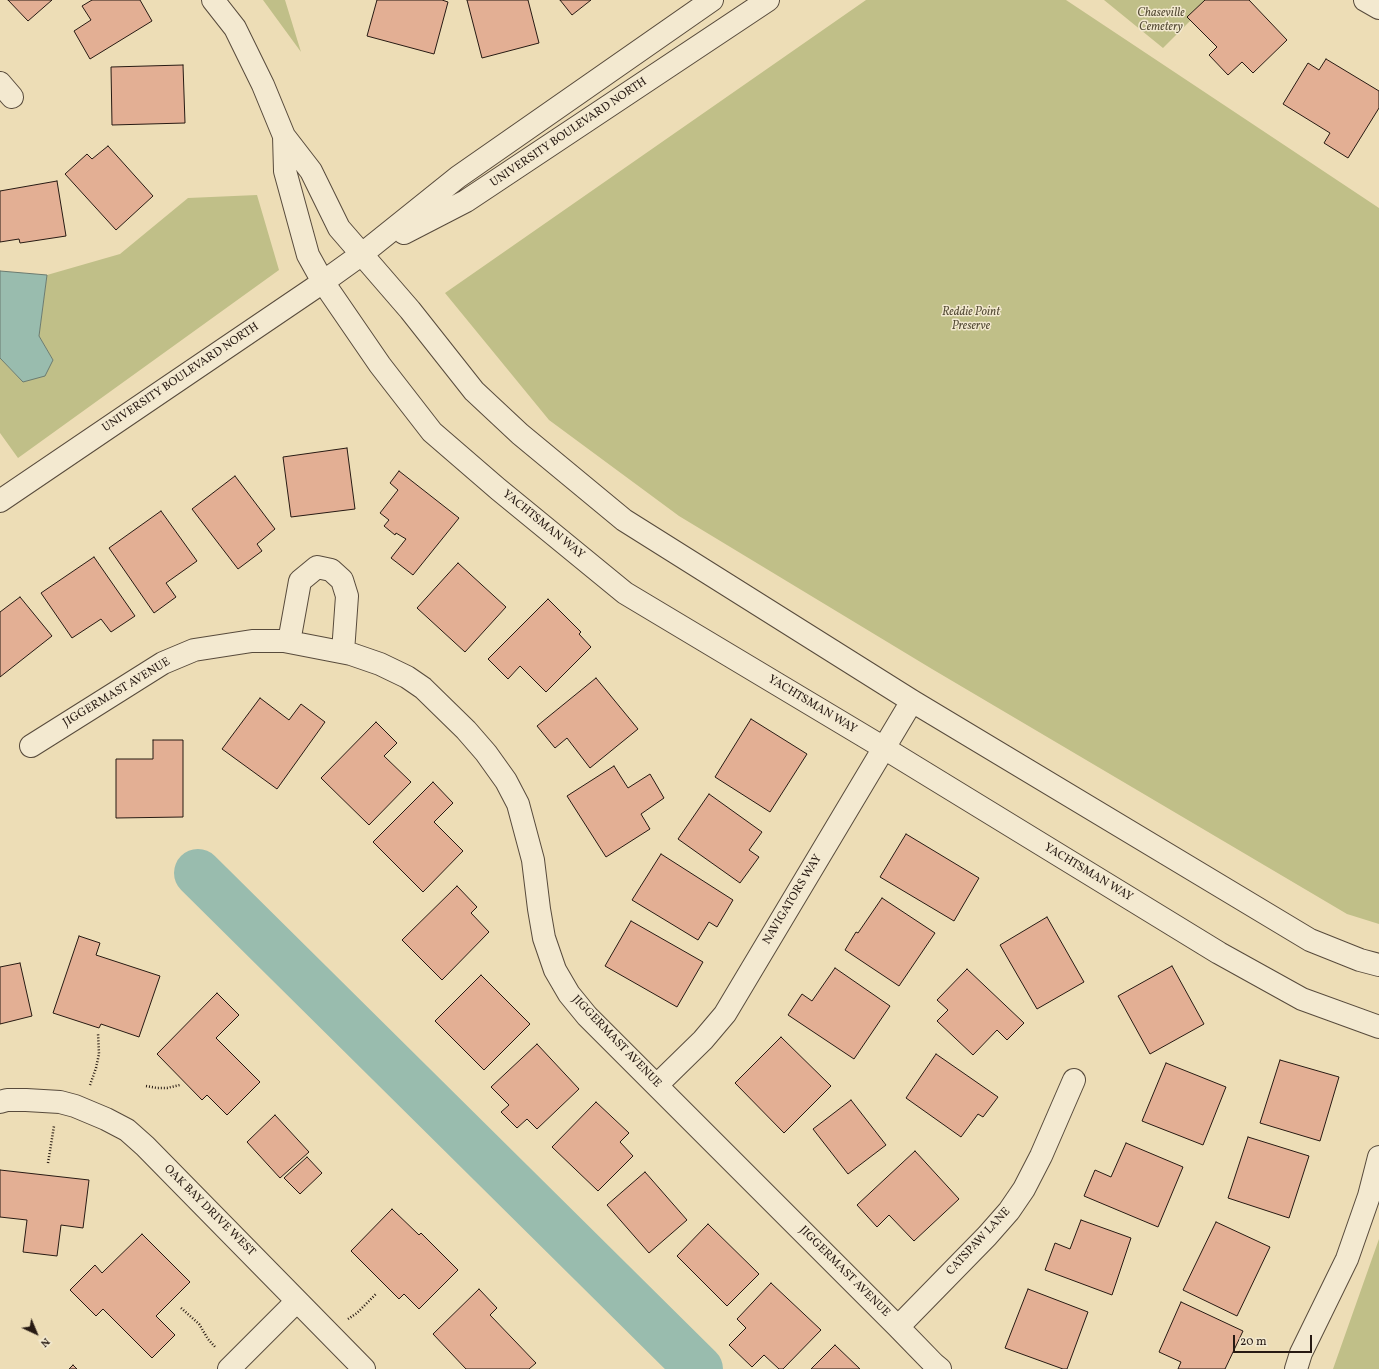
<!DOCTYPE html>
<style>
body{margin:0}
#map{position:relative;width:1379px;height:1369px;overflow:hidden;background:#edddb6;font-family:Vollkorn,serif}
canvas{display:block}
.north{position:absolute;left:16px;top:1313px;width:40px;height:40px;-webkit-text-stroke:3px #f3e9d0;paint-order:stroke;rotate:136deg;font-size:11px;font-weight:700;line-height:16px;text-align:center;color:#271a13}
.north::after{content:'';display:block;margin:auto;width:14px;height:18px;background:#271a13;clip-path:polygon(50% 0,100% 100%,50% 72%,0 100%)}
.scale{position:absolute;left:1233px;top:1335px;width:79px;height:18px;box-sizing:border-box;border:2px solid #271a13;border-top:0;padding-left:5px;font-size:12px;line-height:14px;white-space:nowrap;color:#271a13;-webkit-text-stroke:3px #f3e9d0;paint-order:stroke}
</style>
<div id="map">
<canvas width="1379" height="1369"></canvas>
<div class="north">N</div>
<div class="scale">20 m</div>
</div>
<script>
const context = document.querySelector('canvas').getContext('2d');
context.lineJoin = 'round';
function paint(path, color) { context.fillStyle = color; context.fill(path, 'evenodd'); }
const poly = rows => new Path2D(rows.map(r => 'M' + r).join(''));
function stroke(path, color, width, dash) { context.strokeStyle = color; context.lineWidth = width; context.lineCap = dash ? 'butt' : 'round'; context.setLineDash(dash || []); context.stroke(path); }
function write(font, color, halo, rows, align = 'center') {
  context.font = font + ' Vollkorn,serif'; context.lineWidth = 3; context.setLineDash([]); context.textBaseline = 'middle'; context.strokeStyle = halo; context.fillStyle = color; for (const [text, x, y, turn = 0] of rows) {
    context.save(); context.translate(x, y); context.rotate((+turn || 0) * Math.PI / 180); context.textAlign = isNaN(turn) ? turn : align; if (halo) context.strokeText(text, 0, 0); context.fillText(text, 0, 0); context.restore();
  }
}
const green = poly([
 [263,0,285,0,301,52],
 [866,0,1066,0,1379,208,1379,924,1347,914,932,669,679,516,549,420,445,293],
 [1104,0,1205,0,1188,17,1191,20,1163,48],
 [257,195,279,270,18,458,0,433,0,358,23,382,53,360,39,336,47,275,120,254,188,198],
 [1379,1239,1379,1369,1333,1369]
]);
const water = poly([
 [0,271,47,275,39,336,53,360,45,376,23,382,0,358,0,271]
]);
const river = poly([
 [198,873,699,1369]
]);
const building = poly([
 [8,0,52,0,28,21,8,0],
 [92,0,140,0,152,21,90,59,74,31,91,20,82,6,92,0],
 [377,0,442,0,448,2,434,54,367,36,377,0],
 [467,0,528,0,539,43,482,58,467,0],
 [560,0,591,0,572,15,560,0],
 [1205,0,1249,0,1287,40,1253,73,1242,62,1228,75,1209,55,1217,47,1187,17,1205,0],
 [1326,59,1379,91,1379,108,1348,158,1324,143,1330,133,1283,104,1308,63,1319,70,1326,59],
 [183,65,185,123,112,125,111,67,183,65],
 [108,146,153,196,116,230,65,174,87,154,92,159,108,146],
 [57,181,66,236,20,243,19,239,0,242,0,191,57,181],
 [347,448,355,509,291,517,283,457,347,448],
 [399,471,459,518,413,575,391,558,406,539,396,533,395,535,384,526,389,520,380,513,398,490,390,483,399,471],
 [235,476,275,529,257,544,262,551,238,569,192,509,235,476],
 [161,511,197,561,166,583,176,597,154,613,109,548,161,511],
 [94,557,135,616,111,632,101,619,72,638,41,593,94,557],
 [458,563,506,607,465,652,417,608,458,563],
 [20,597,52,636,0,677,0,612,20,597],
 [548,599,581,632,579,634,591,647,546,692,520,666,508,679,488,659,548,599],
 [596,678,638,729,590,768,567,738,555,748,537,726,596,678],
 [260,698,289,720,301,704,325,722,277,789,222,749,260,698],
 [751,719,807,754,770,812,715,777,751,719],
 [376,722,397,743,384,756,411,782,369,825,321,778,376,722],
 [153,740,183,740,183,817,116,818,116,759,153,759,153,740],
 [614,766,628,788,650,774,664,798,641,814,650,829,606,857,567,796,614,766],
 [433,782,453,803,434,822,463,851,423,892,373,842,433,782],
 [709,794,762,832,749,850,759,857,740,883,678,839,709,794],
 [906,834,979,878,954,921,880,877,906,834],
 [661,854,733,900,717,927,709,922,698,940,632,900,661,854],
 [457,886,477,907,471,913,489,932,442,980,402,940,457,886],
 [882,898,935,933,899,986,845,950,856,932,858,933,882,898],
 [1047,917,1084,982,1037,1009,1000,945,1047,917],
 [631,921,703,962,677,1007,605,966,631,921],
 [79,936,100,943,96,955,160,976,139,1037,101,1024,99,1028,53,1013,79,936],
 [20,963,32,1016,0,1024,0,967,20,963],
 [1172,966,1204,1024,1150,1054,1118,996,1172,966],
 [835,968,890,1006,854,1059,788,1015,802,994,812,1001,835,968],
 [967,969,1024,1023,1007,1040,997,1030,973,1055,937,1021,948,1010,937,1000,967,969],
 [481,975,530,1024,484,1070,435,1021,481,975],
 [217,993,239,1015,216,1038,260,1082,227,1115,207,1095,202,1100,157,1054,217,993],
 [781,1037,831,1086,784,1133,735,1083,781,1037],
 [537,1044,579,1089,537,1129,527,1119,517,1128,501,1112,509,1105,491,1087,537,1044],
 [936,1054,998,1097,983,1117,978,1114,961,1137,906,1098,936,1054],
 [1280,1060,1339,1077,1320,1141,1260,1123,1280,1060],
 [1166,1063,1226,1087,1203,1145,1142,1121,1166,1063],
 [851,1100,886,1145,848,1174,813,1129,851,1100],
 [596,1102,629,1133,620,1142,633,1156,598,1191,552,1147,596,1102],
 [275,1115,309,1152,280,1178,247,1142,275,1115],
 [1248,1137,1309,1156,1289,1218,1228,1198,1248,1137],
 [1126,1143,1183,1167,1158,1227,1084,1196,1095,1170,1111,1177,1126,1143],
 [915,1151,959,1199,914,1241,889,1215,877,1227,857,1205,915,1151],
 [307,1157,322,1173,300,1194,284,1178,307,1157],
 [0,1170,89,1180,83,1228,61,1225,57,1256,23,1252,27,1220,0,1217,0,1170],
 [645,1172,687,1220,649,1253,607,1205,645,1172],
 [392,1209,419,1235,421,1233,458,1270,419,1309,404,1294,399,1299,351,1251,392,1209],
 [1081,1220,1131,1238,1112,1295,1045,1270,1055,1243,1070,1249,1081,1220],
 [1216,1222,1270,1247,1237,1316,1183,1290,1216,1222],
 [708,1224,759,1274,727,1306,677,1256,708,1224],
 [142,1234,190,1282,156,1316,175,1335,152,1358,103,1309,96,1316,70,1290,95,1265,102,1273,142,1234],
 [771,1283,821,1330,783,1369,779,1369,764,1355,752,1367,729,1345,746,1328,737,1319,771,1283],
 [479,1289,497,1308,490,1315,536,1363,529,1369,466,1369,433,1334,479,1289],
 [1028,1289,1088,1312,1067,1369,1063,1369,1005,1348,1028,1289],
 [1181,1302,1243,1331,1225,1369,1178,1369,1181,1362,1159,1352,1181,1302],
 [835,1345,860,1369,811,1369,835,1345],
 [73,1365,77,1369,69,1369,73,1365]
]);
const path = poly([
 [90,1085,96,1068,99,1054,98,1033],
 [146,1086,157,1088,167,1088,180,1085],
 [48,1163,54,1126],
 [181,1308,199,1324,208,1339,216,1348],
 [348,1319,357,1313,376,1294]
]);
const minor = poly([
 [213,0,235,28,263,85,284,136,311,171,339,228,410,310,474,391,520,434,624,520,912,701,1310,940,1360,960,1379,965],
 [1365,0,1379,8],
 [0,83,12,97],
 [284,136,285,171,308,255,323,282,380,365,432,432,498,489,625,593,884,748,1219,953,1302,999,1379,1027],
 [404,233,466,201,768,0],
 [0,501,323,282,362,254,458,177,712,0],
 [289,642,300,581,317,567,331,570,342,580,347,596,343,652],
 [31,746,163,663,194,650,252,641,284,641,351,654,380,664,407,677,423,688,466,730,486,753,506,781,518,804,533,860,539,909,544,938,555,970,569,994,587,1016,898,1327,934,1364,940,1369],
 [657,1085,703,1040,725,1014,912,701],
 [0,1102,7,1100,26,1100,60,1102,75,1106,106,1119,127,1130,145,1146,364,1369],
 [898,1327,987,1236,1009,1211,1024,1189,1041,1156,1074,1080],
 [229,1369,297,1301],
 [1296,1369,1301,1353,1347,1259,1369,1196,1379,1157]
]);
const parkNames = [
 ["Chaseville",1161,14],
 ["Cemetery",1161,28],
 ["Reddie Point",971,313],
 ["Preserve",971,327]
];
const streetNames = [
 ["UNIVERSITY BOULEVARD NORTH",569,133,-34],
 ["UNIVERSITY BOULEVARD NORTH",181,378,-34],
 ["YACHTSMAN WAY",543,525,39],
 ["JIGGERMAST AVENUE",117,693,-31],
 ["YACHTSMAN WAY",812,705,31],
 ["YACHTSMAN WAY",1088,873,31],
 ["NAVIGATORS WAY",793,900,-59],
 ["JIGGERMAST AVENUE",616,1042,46],
 ["OAK BAY DRIVE WEST",209,1211,45],
 ["CATSPAW LANE",979,1242,-47],
 ["JIGGERMAST AVENUE",844,1272,45]
];
paint(green, '#c0bf88');
paint(water, '#99bcae');
stroke(water, '#6b7b70', 1);
stroke(river, '#99bcae', 48);
paint(building, '#e3af94');
stroke(building, '#271a13', 1);
stroke(minor, '#584b3c', 24);
stroke(path, '#271a13', 2.5, [1, 2]);
stroke(minor, '#f3e9d0', 22);
write('italic 12px', '#554c36', '#f3e9d0', parkNames);
write('12px', '#271a13', '#f3e9d0', streetNames);
</script>
